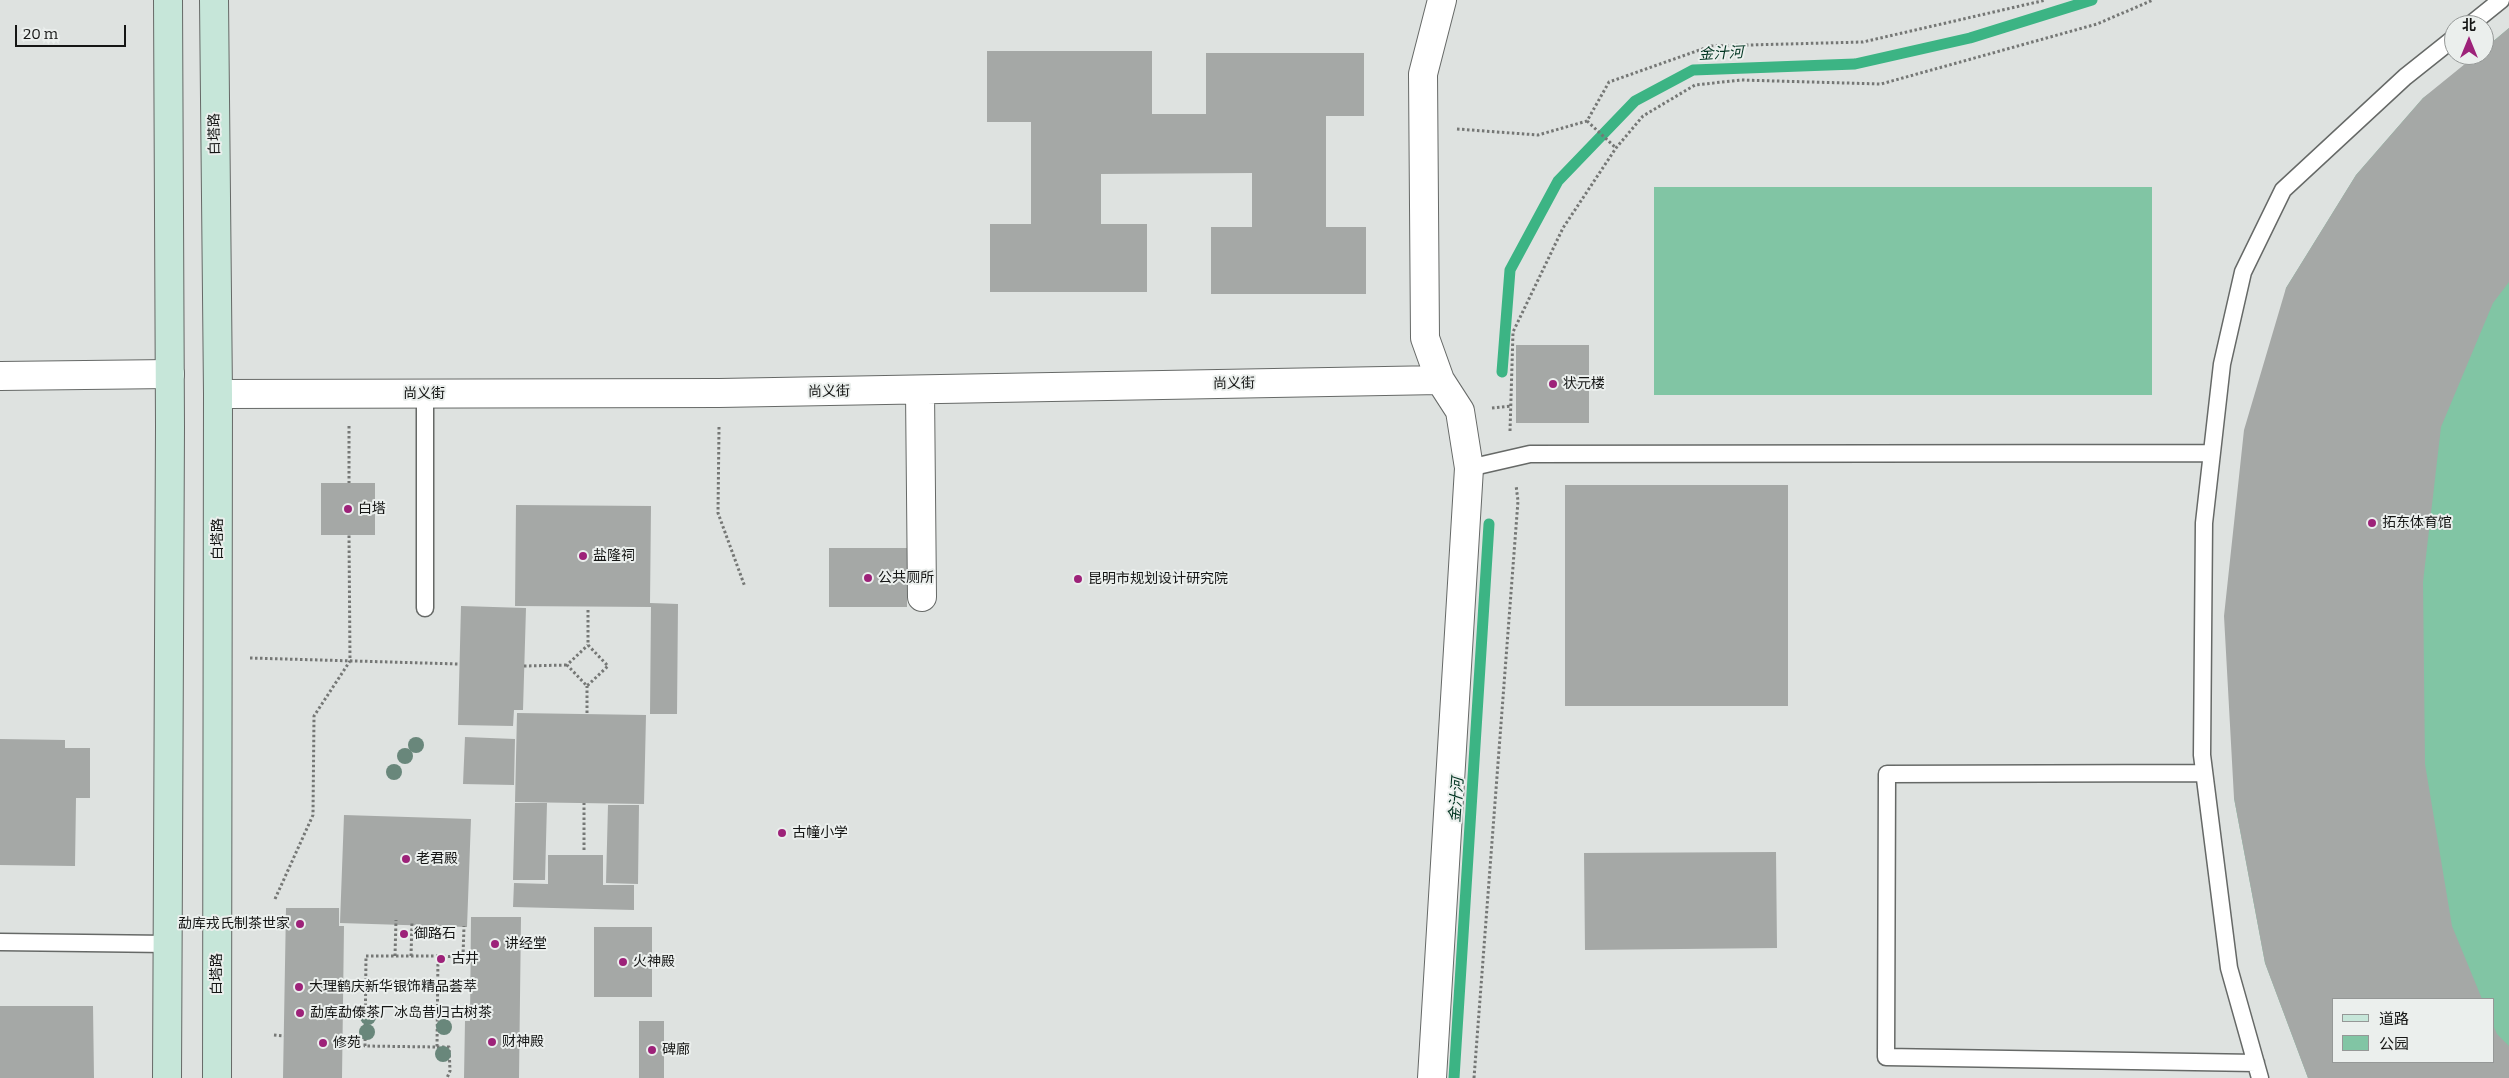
<!DOCTYPE html>
<meta charset="utf-8">
<style>
body{margin:0}
#map{position:relative;width:2509px;height:1078px;overflow:hidden;background:#dee2e0;font-family:Bitter,"Noto Sans SC",serif}
canvas{display:block}
.legend{position:absolute;left:2332px;top:998px;width:162px;height:65px;box-sizing:border-box;background:#ebefed;border:1px solid #959897;margin:0;padding:6px 9px;list-style:none;font-size:15px;color:#151615}
.legend li{display:flex;align-items:center;gap:10px;height:25px}
.legend b{width:25px;border:1px solid #959897}
.north{position:absolute;left:2444px;top:15px;width:50px;height:50px;box-sizing:border-box;background:#ebefed;border:1px solid #959897;border-radius:50%;rotate:0deg;font-size:14px;font-weight:700;line-height:20px;text-align:center;color:#151615}
.north::after{content:'';display:block;margin:auto;width:18px;height:22px;background:#9d2279;clip-path:polygon(50% 0,100% 100%,50% 72%,0 100%)}
.scale{position:absolute;left:15px;top:25px;width:111px;height:22px;box-sizing:border-box;border:2px solid #151615;border-top:0;padding-left:6px;font-size:15px;line-height:18px;white-space:nowrap;color:#151615;-webkit-text-stroke:4px #ebefed;paint-order:stroke}
</style>
<div id="map">
<canvas width="2509" height="1078"></canvas>
<ul class="legend">
<li><b style="height:6px;background:#c6e6d9"></b>道路</li>
<li><b style="height:14px;background:#81c5a4"></b>公园</li>
</ul>
<div class="north">北</div>
<div class="scale">20 m</div>
</div>
<script>
const context = document.querySelector('canvas').getContext('2d');
context.lineJoin = 'round';
function paint(path, color) { context.fillStyle = color; context.fill(path, 'evenodd'); }
const poly = rows => new Path2D(rows.map(r => 'M' + r).join(''));
function stroke(path, color, width, dash) { context.strokeStyle = color; context.lineWidth = width; context.lineCap = dash ? 'butt' : 'round'; context.setLineDash(dash || []); context.stroke(path); }
function write(font, color, halo, rows, align = 'center') {
  context.font = font + ' Bitter,"Noto Sans SC",serif'; context.lineWidth = 4; context.setLineDash([]); context.textBaseline = 'middle'; context.strokeStyle = halo; context.fillStyle = color; for (const [text, x, y, turn = 0] of rows) {
    context.save(); context.translate(x, y); context.rotate((+turn || 0) * Math.PI / 180); context.textAlign = isNaN(turn) ? turn : align; if (halo) context.strokeText(text, 0, 0); context.fillText(text, 0, 0); context.restore();
  }
}
const green = poly([
 [2509,28,2509,1078,2308,1078,2265,963,2234,798,2286,288,2356,175,2423,98,2484,55,2484,49],
 [2333,999,2493,999,2493,1062,2333,1062],
 [1654,187,2152,187,2152,395,1654,395]
]);
const stream = poly([
 [1502,372,1510,270,1558,181,1635,101,1693,70,1855,64,1970,38,2092,0],
 [1454,1078,1489,524]
]);
const building = poly([
 [2509,28,2509,282,2493,303,2441,427,2423,582,2425,764,2452,926,2482,999,2333,999,2333,1062,2493,1062,2493,1025,2497,1034,2509,1046,2509,1078,2308,1078,2265,963,2234,798,2224,616,2244,430,2286,288,2356,175,2423,98,2476,55,2484,55,2484,49],
 [987,51,1152,51,1152,114,1206,114,1206,53,1364,53,1364,116,1326,116,1326,227,1366,227,1366,294,1211,294,1211,227,1252,227,1252,173,1101,174,1101,224,1147,224,1147,292,990,292,990,224,1031,224,1031,122,987,122],
 [1516,345,1589,345,1589,423,1516,423],
 [321,483,375,483,375,535,321,535],
 [1565,485,1788,485,1788,706,1565,706],
 [516,505,651,506,650,603,678,604,677,714,650,714,651,607,515,606],
 [829,548,907,548,907,607,829,607],
 [461,606,526,608,523,710,514,710,513,726,458,725],
 [517,713,646,715,644,804,515,802],
 [465,737,515,739,514,785,463,784],
 [0,739,65,740,65,748,90,748,90,798,76,798,75,866,0,865],
 [515,803,547,803,545,880,513,880],
 [608,805,639,805,638,884,606,883],
 [344,815,471,819,467,927,340,923],
 [1776,852,1777,948,1585,950,1584,853],
 [548,855,603,855,603,885,634,885,634,910,513,907,514,883,548,884],
 [286,908,339,908,339,926,344,926,342,1078,283,1078],
 [471,917,521,917,519,1078,464,1078,465,1021,470,1021],
 [594,927,652,927,652,997,594,997],
 [0,1006,93,1006,94,1078,0,1078],
 [639,1021,664,1021,664,1078,639,1078]
]);
const path = poly([
 [1587,121,1616,148],
 [1457,129,1538,135,1587,121,1609,82,1711,46,1863,42,2046,0],
 [1492,408,1512,406],
 [349,426,349,483],
 [719,427,718,513,745,587],
 [1510,431,1513,332,1563,228,1616,148,1643,116,1695,85,1741,80,1881,84,2097,24,2153,0],
 [588,610,588,645,608,666,587,686,567,665,588,645],
 [250,658,459,664],
 [524,666,567,665],
 [587,713,587,686],
 [584,850,584,803],
 [275,899,313,815,314,716,350,661,349,535],
 [366,956,438,956,437,1047,365,1046,366,956],
 [395,956,396,920],
 [411,956,412,921],
 [438,956,463,957,464,926],
 [274,1035,284,1036],
 [342,1037,366,1037],
 [437,1047,449,1047,450,1071,447,1078],
 [1474,1078,1518,501,1516,485]
]);
const lane = poly([
 [2470,25,2501,0],
 [425,394,425,608],
 [1469,468,1530,454,2211,453],
 [2204,773,1887,774,1886,1057,2256,1063],
 [0,942,169,944],
 [2260,1078,2229,968,2202,755,2204,523,2222,364,2243,272,2283,190,2405,77,2454,38]
]);
const street = poly([
 [0,376,170,374],
 [920,391,922,597],
 [218,394,719,393,1440,380],
 [1432,1078,1469,468,1460,411,1440,380,1425,338,1423,74,1442,0]
]);
const secondary = poly([
 [214,0,218,394,217,1078],
 [167,1078,170,426,168,0]
]);
const trees = [
 [416,745],
 [405,756],
 [394,772],
 [368,1017],
 [444,1027],
 [367,1032],
 [443,1054]
];
const markers = [
 [1553,384,5,"#9d2279"],
 [348,509,5,"#9d2279"],
 [2372,523,5,"#9d2279"],
 [583,556,5,"#9d2279"],
 [868,578,5,"#9d2279"],
 [1078,579,5,"#9d2279"],
 [782,833,5,"#9d2279"],
 [406,859,5,"#9d2279"],
 [300,924,5,"#9d2279"],
 [404,934,5,"#9d2279"],
 [495,944,5,"#9d2279"],
 [441,959,5,"#9d2279"],
 [623,962,5,"#9d2279"],
 [299,987,5,"#9d2279"],
 [300,1013,5,"#9d2279"],
 [492,1042,5,"#9d2279"],
 [323,1043,5,"#9d2279"],
 [652,1050,5,"#9d2279"]
];
const streetNames = [
 ["白塔路",215,134,-91],
 ["尚义街",1234,384,-1],
 ["尚义街",829,392,-1],
 ["尚义街",424,394],
 ["白塔路",218,539,-90],
 ["白塔路",217,974,-90]
];
const poiNames = [
 ["状元楼",1563,384],
 ["白塔",358,509],
 ["拓东体育馆",2382,523],
 ["盐隆祠",593,556],
 ["公共厕所",878,578],
 ["昆明市规划设计研究院",1088,579],
 ["古幢小学",792,833],
 ["老君殿",416,859],
 ["勐库戎氏制茶世家",290,924,"right"],
 ["御路石",414,934],
 ["讲经堂",505,944],
 ["古井",451,959],
 ["火神殿",633,962],
 ["大理鹤庆新华银饰精品荟萃",309,987],
 ["勐库勐傣茶厂冰岛昔归古树茶",310,1013],
 ["财神殿",502,1042],
 ["修苑",333,1043],
 ["碑廊",662,1050]
];
const waterNames = [
 ["金汁河",1721,54,-3],
 ["金汁河",1457,800,-86]
];
paint(green, '#81c5a4');
stroke(stream, '#3cb484', 11);
paint(building, '#a5a8a6');
stroke(lane, '#666967', 19);
stroke(street, '#666967', 30);
stroke(secondary, '#666967', 30);
stroke(path, '#757775', 3, [2.5, 2.5]);
stroke(lane, '#fff', 16);
stroke(street, '#fff', 28);
stroke(secondary, '#c6e6d9', 28);
context.fillStyle = '#69877b';
for (const [x, y] of trees) { context.beginPath(); context.arc(x, y, 8, 0, 2 * Math.PI); context.fill(); }
for (const [x, y, r, color] of markers) { const dot = new Path2D(); dot.arc(x, y, r, 0, 2 * Math.PI); context.fillStyle = color; context.fill(dot); stroke(dot, '#ebefed', 2); }
write('14px', '#151615', '#ebefed', streetNames);
write('14px', '#151615', '#ebefed', poiNames, 'left');
write('italic 15px', '#003421', '#ebefed', waterNames);
</script>
